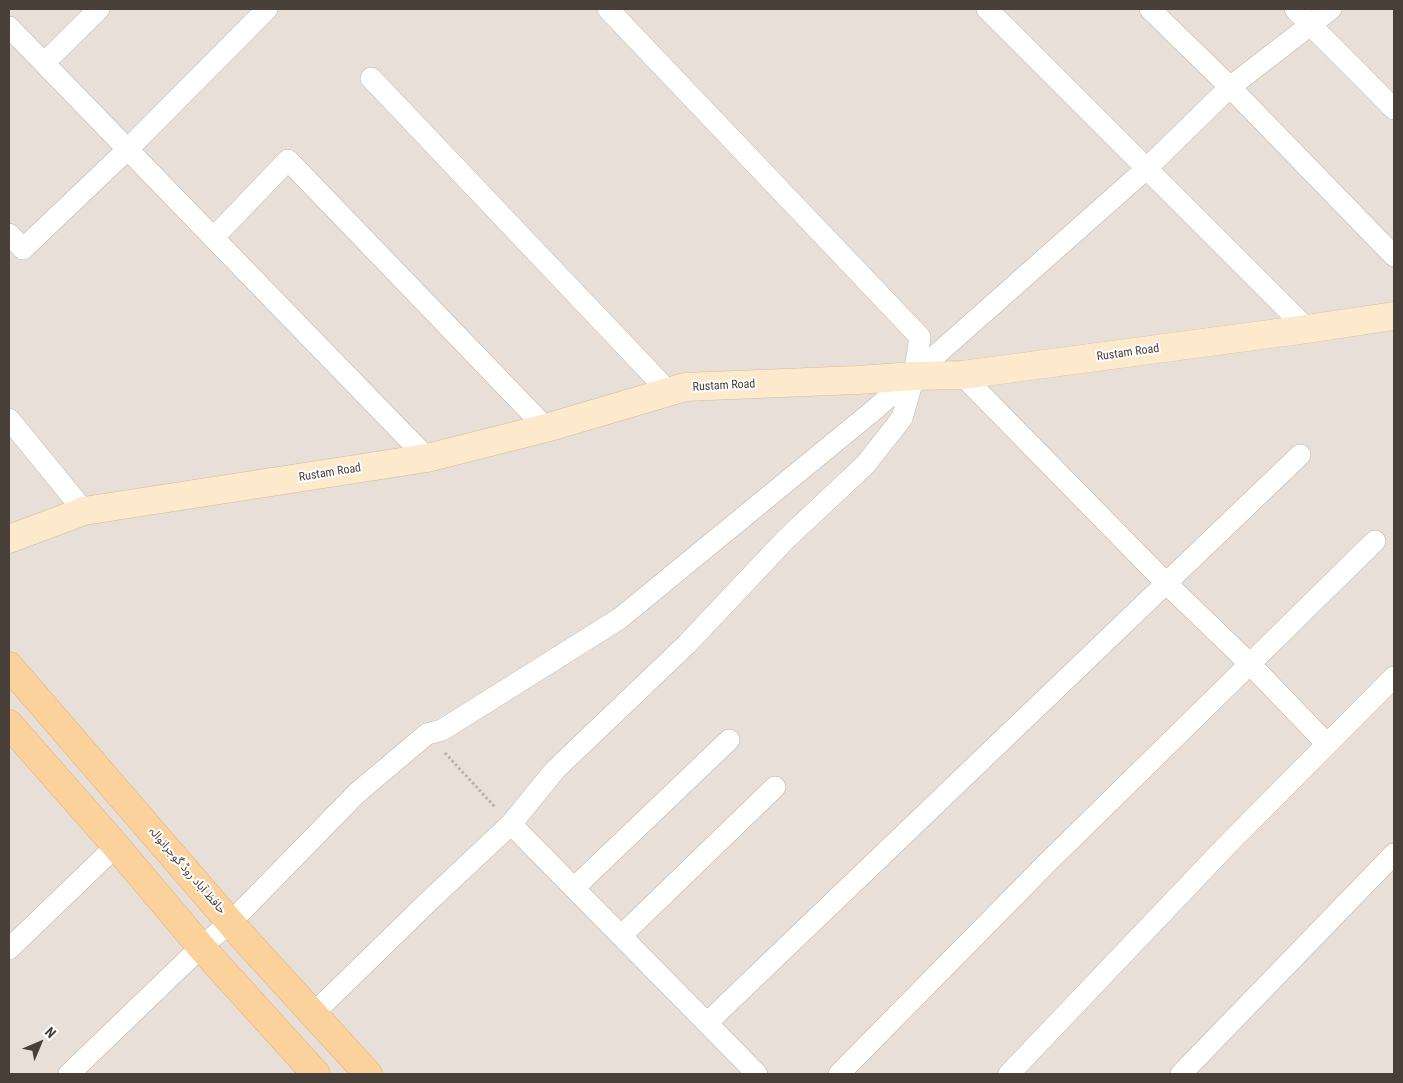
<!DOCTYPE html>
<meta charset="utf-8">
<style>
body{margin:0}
#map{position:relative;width:1403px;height:1083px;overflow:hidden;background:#f4efea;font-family:"Roboto Condensed",sans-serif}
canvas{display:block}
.frame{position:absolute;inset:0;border:10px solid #483f38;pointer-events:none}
.north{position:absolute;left:15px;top:1018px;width:50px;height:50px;-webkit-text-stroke:4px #fff;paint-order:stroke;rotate:45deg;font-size:14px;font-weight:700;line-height:20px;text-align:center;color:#483f38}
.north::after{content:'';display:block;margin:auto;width:18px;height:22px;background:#483f38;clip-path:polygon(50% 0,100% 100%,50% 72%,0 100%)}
</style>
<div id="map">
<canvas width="1403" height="1083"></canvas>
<div class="frame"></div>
<div class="north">N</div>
</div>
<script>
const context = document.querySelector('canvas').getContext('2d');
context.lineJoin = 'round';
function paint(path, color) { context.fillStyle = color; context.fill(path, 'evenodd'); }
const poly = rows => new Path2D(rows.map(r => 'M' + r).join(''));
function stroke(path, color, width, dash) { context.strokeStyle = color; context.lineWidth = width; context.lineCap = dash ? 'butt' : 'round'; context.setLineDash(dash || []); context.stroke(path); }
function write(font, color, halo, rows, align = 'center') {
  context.font = font + ' "Roboto Condensed","Noto Sans Arabic",sans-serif'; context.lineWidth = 4; context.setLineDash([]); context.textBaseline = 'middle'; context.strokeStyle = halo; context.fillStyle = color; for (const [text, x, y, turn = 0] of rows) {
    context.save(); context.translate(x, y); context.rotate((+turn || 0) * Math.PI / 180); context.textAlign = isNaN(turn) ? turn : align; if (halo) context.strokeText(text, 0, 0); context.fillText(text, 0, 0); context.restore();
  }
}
const residential = poly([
 [9,9,1394,9,1394,1074,9,1074]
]);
const path = poly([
 [445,753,495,807]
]);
const street = poly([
 [987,9,1307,329],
 [1150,9,1230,87,1394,256],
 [1295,9,1394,109],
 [9,27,427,458],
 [44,63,99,9],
 [371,78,669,392],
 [219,232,288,160,546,428],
 [9,234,23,249,128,149,267,9],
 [962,375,1166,583,1250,664,1327,744],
 [9,419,84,511],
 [511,824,757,1074],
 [574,888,729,740],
 [621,936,775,787],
 [9,949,116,846],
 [313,1014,430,900,511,824,555,770,687,644,786,539,865,465,902,418,914,376,920,337,608,9],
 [707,1023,1300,455],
 [69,1074,201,947,231,922,357,793,427,734,442,730,619,619,874,410,1146,169,1230,87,1331,9],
 [839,1074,1049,861,1375,541],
 [1009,1074,1228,844,1394,677],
 [1181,1074,1394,854]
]);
const secondary = poly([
 [9,539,84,511,427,458,546,428,685,387,857,380,914,376,962,375,1307,329,1394,316]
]);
const primary = poly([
 [9,666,242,936,368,1074],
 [9,724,116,846,201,947,316,1074]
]);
const streetNames = [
 ["Rustam Road",1128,353,-8],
 ["Rustam Road",724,386,-3],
 ["Rustam Road",330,473,-9],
 ["حافظ آباد روڈ گوجرانوالہ",187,871,49]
];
paint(residential, '#e8e0d8');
stroke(street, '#c0b6ac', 22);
stroke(secondary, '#d2bb9b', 29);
stroke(primary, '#e0ab6c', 29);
stroke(path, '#c1af9e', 3, [2.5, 2.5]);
stroke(street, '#fff', 21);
stroke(secondary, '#fde9cb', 28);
stroke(primary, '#fbd19c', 28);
write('12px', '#483f38', '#fff', streetNames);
</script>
